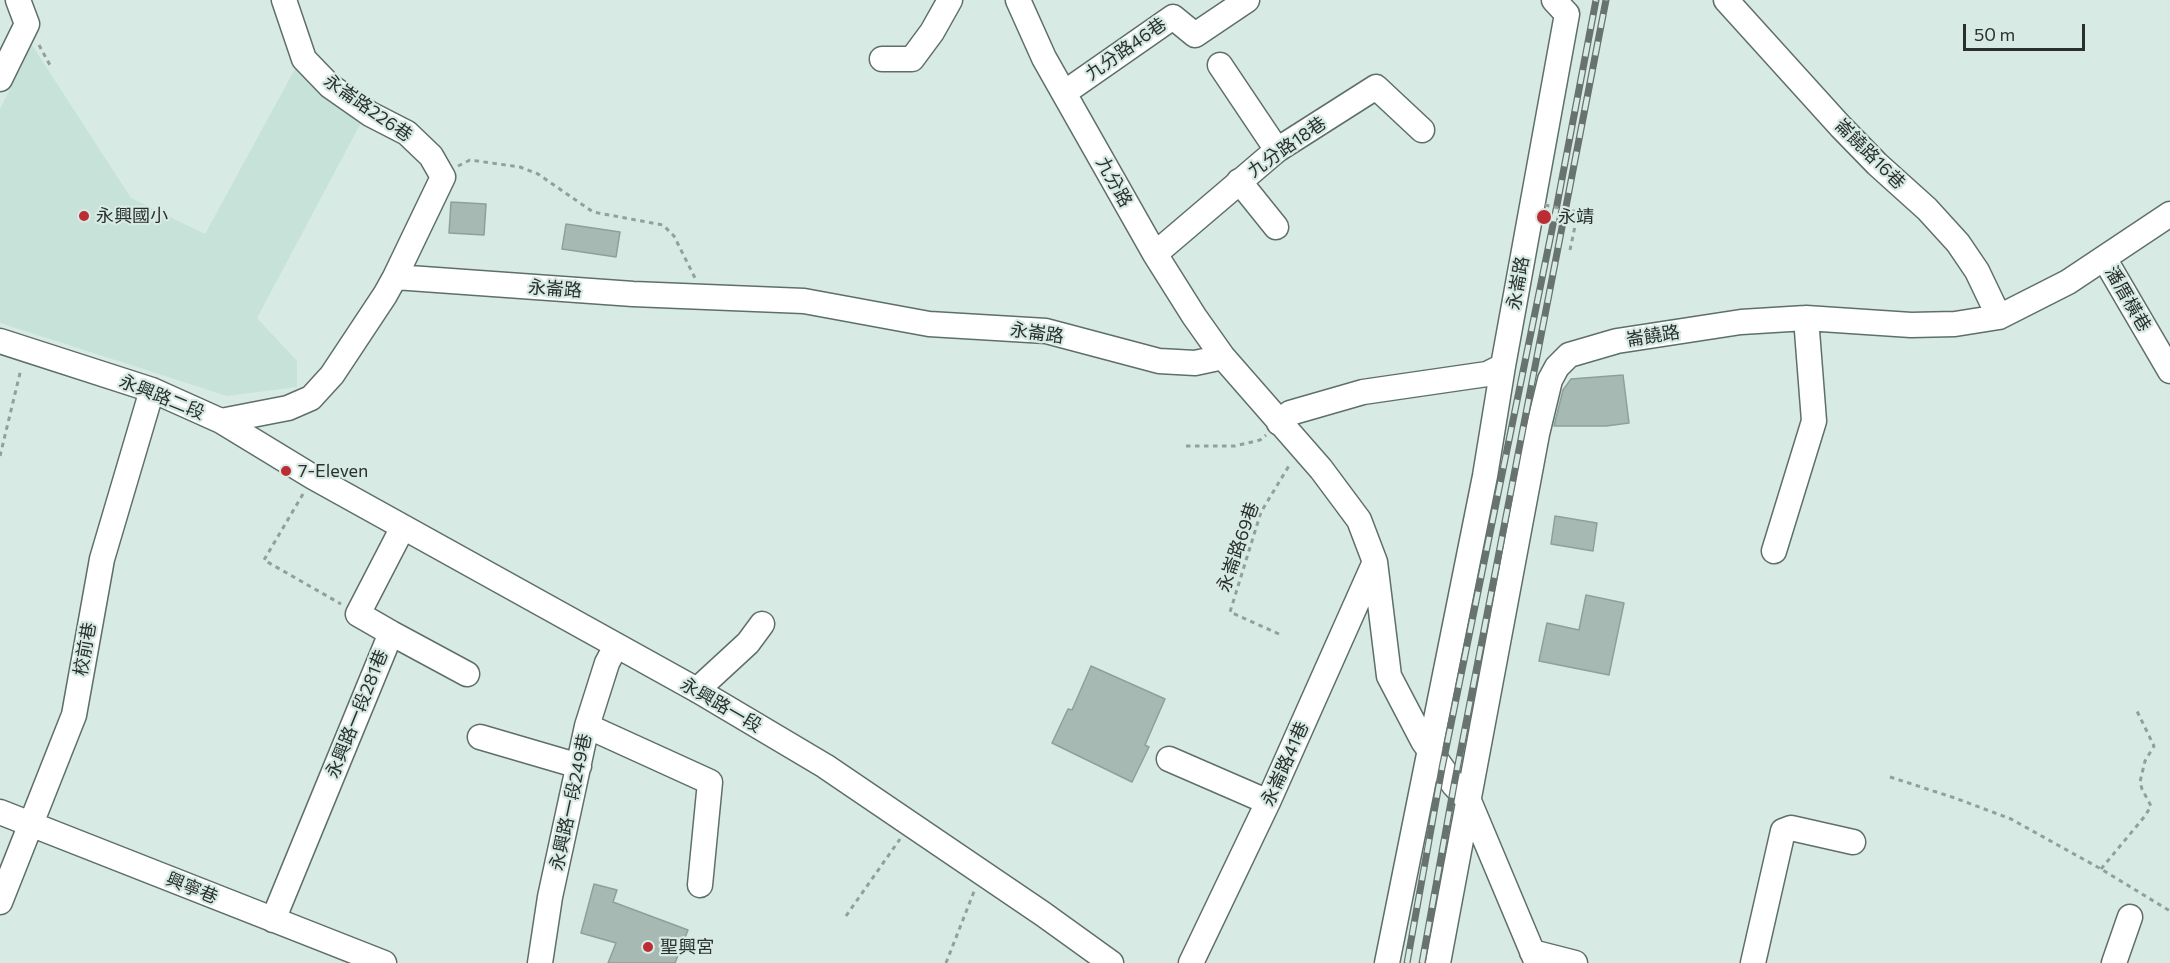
<!DOCTYPE html>
<meta charset="utf-8">
<style>
body{margin:0}
#map{position:relative;width:2170px;height:963px;overflow:hidden;background:#d8eae4;font-family:Commissioner,sans-serif}
canvas{display:block}
.scale{position:absolute;left:1963px;top:24px;width:122px;height:27px;box-sizing:border-box;border:3px solid #29302e;border-top:0;padding-left:8px;font-size:18px;line-height:21px;white-space:nowrap;color:#29302e;-webkit-text-stroke:4px #d8eae4;paint-order:stroke}
</style>
<div id="map">
<canvas width="2170" height="963"></canvas>
<div class="scale">50 m</div>
</div>
<script>
const context = document.querySelector('canvas').getContext('2d');
context.lineJoin = 'round';
function paint(path, color) { context.fillStyle = color; context.fill(path, 'evenodd'); }
const poly = rows => new Path2D(rows.map(r => 'M' + r).join(''));
function stroke(path, color, width, dash) { context.strokeStyle = color; context.lineWidth = width; context.lineCap = dash ? 'butt' : 'round'; context.setLineDash(dash || []); context.stroke(path); }
function write(font, color, halo, rows, align = 'center') {
  context.font = font + ' Commissioner,"Noto Sans TC",sans-serif'; context.lineWidth = 4.5; context.setLineDash([]); context.textBaseline = 'middle'; context.strokeStyle = halo; context.fillStyle = color; for (const [text, x, y, turn = 0] of rows) {
    context.save(); context.translate(x, y); context.rotate((+turn || 0) * Math.PI / 180); context.textAlign = isNaN(turn) ? turn : align; if (halo) context.strokeText(text, 0, 0); context.fillText(text, 0, 0); context.restore();
  }
}
const built = poly([
 [32,45,131,198,205,234,296,67,362,121,257,318,297,361,297,387,227,396,0,323,0,109]
]);
const building = poly([
 [451,202,486,204,484,235,449,233,451,202],
 [566,224,620,232,616,257,562,249,566,224],
 [1623,375,1629,423,1606,426,1554,426,1563,390,1571,379,1623,375],
 [1555,516,1597,523,1593,551,1551,544,1555,516],
 [1586,595,1624,603,1609,675,1539,661,1547,623,1579,630,1586,595],
 [1091,666,1165,699,1145,745,1149,747,1132,782,1052,743,1068,709,1072,710,1091,666],
 [594,884,617,890,613,902,688,930,675,963,608,963,616,943,581,933,594,884]
]);
const path = poly([
 [39,45,51,67],
 [458,166,470,160,520,167,538,174,593,212,663,225,674,236,695,278],
 [1570,250,1578,212],
 [1186,446,1235,446,1260,440,1266,435],
 [0,456,21,369],
 [303,494,264,560,341,604],
 [1279,634,1230,612,1261,512,1290,464],
 [1890,777,1955,798,2011,819,2101,869,2170,911],
 [2101,869,2145,816,2151,806,2142,789,2140,782,2145,761,2154,746,2136,709],
 [846,916,900,839],
 [946,963,975,889]
]);
const minor = poly([
 [284,0,304,59,330,86,370,114,407,133,431,156,443,177,395,277],
 [1018,0,1044,58,1155,254,1194,316,1223,357,1321,469,1359,520,1375,562,1389,676,1423,741,1454,785,1469,801,1537,963],
 [1726,0,1841,127,1877,164,1927,209,1958,243,1977,271,1999,317],
 [882,59,912,59,932,32,950,0],
 [1220,65,1277,150],
 [0,79,27,24,18,0],
 [1064,93,1173,17,1195,35,1247,0],
 [1239,181,1276,227],
 [1155,254,1277,150,1376,87,1422,130],
 [2104,258,2170,371],
 [0,341,152,390,221,421,313,477,697,690,825,766,1043,914,1111,963],
 [221,421,288,408,311,398,332,375,385,295,395,277,633,294,804,301,929,324,1046,331,1159,361,1195,363,1223,357],
 [1279,423,1290,413,1363,392,1487,374,1503,366],
 [1774,551,1814,421,1806,318],
 [391,633,467,674],
 [697,690,748,643,762,624],
 [587,726,710,782,700,885],
 [480,737,579,766],
 [1169,759,1268,802],
 [0,812,384,963],
 [0,902,74,715,102,559,152,390],
 [273,920,391,633,358,614,403,527],
 [1532,952,1575,963],
 [540,963,550,897,587,726,607,663,616,646],
 [1191,963,1268,802,1374,564],
 [1387,963,1485,476,1503,366,1567,14,1554,0],
 [1438,963,1537,434,1550,380,1557,367,1569,355,1617,341,1741,322,1806,318,1911,325,1955,324,1999,317,2068,282,2170,214],
 [1753,963,1783,831,1791,828,1853,842],
 [2114,963,2130,917]
]);
const rail = poly([
 [1407,963,1442,768,1557,205,1596,0],
 [1422,963,1454,785,1606,0]
]);
const pathBridge = poly([
 [1545,205,1578,212]
]);
const markers = [
 [84,216,6,"#bc2c33"],
 [1544,217,8,"#bc2c33"],
 [286,471,6,"#bc2c33"],
 [648,947,6,"#bc2c33"]
];
const streetNames = [
 ["九分路46巷",1126,49,-35],
 ["永崙路226巷",368,108,35],
 ["九分路18巷",1287,147,-35],
 ["崙饒路16巷",1870,154,45],
 ["九分路",1114,182,61],
 ["永崙路",1518,283,-80],
 ["永崙路",555,289,4],
 ["潘厝橫巷",2128,299,60],
 ["永崙路",1037,333,8],
 ["崙饒路",1653,336,-9],
 ["永興路二段",162,397,22],
 ["永崙路69巷",1238,547,-71],
 ["校前巷",85,649,-80],
 ["永興路一段",721,705,30],
 ["永興路一段281巷",357,714,-68],
 ["永崙路41巷",1285,764,-66],
 ["永興路一段249巷",571,802,-78],
 ["興寧巷",192,888,22]
];
const poiNames = [
 ["永興國小",96,216],
 ["永靖",1558,217],
 ["7-Eleven",298,471],
 ["聖興宮",660,947]
];
paint(built, '#c7e2d9');
paint(building, '#a7b9b3');
stroke(building, '#8fa09a', 1.5);
stroke(minor, '#5e6f6a', 27);
stroke(path, '#92a09b', 3, [4.5, 4.5]);
stroke(minor, '#fff', 24);
stroke(rail, '#687370', 7);
stroke(rail, '#d8eae4', 4.5, [14]);
stroke(pathBridge, '#92a09b', 3, [4.5, 4.5]);
for (const [x, y, r, color] of markers) { const dot = new Path2D(); dot.arc(x, y, r, 0, 2 * Math.PI); context.fillStyle = color; context.fill(dot); stroke(dot, '#d8eae4', 2); }
write('18px', '#29302e', '#d8eae4', streetNames);
write('18px', '#29302e', '#d8eae4', poiNames, 'left');
</script>
